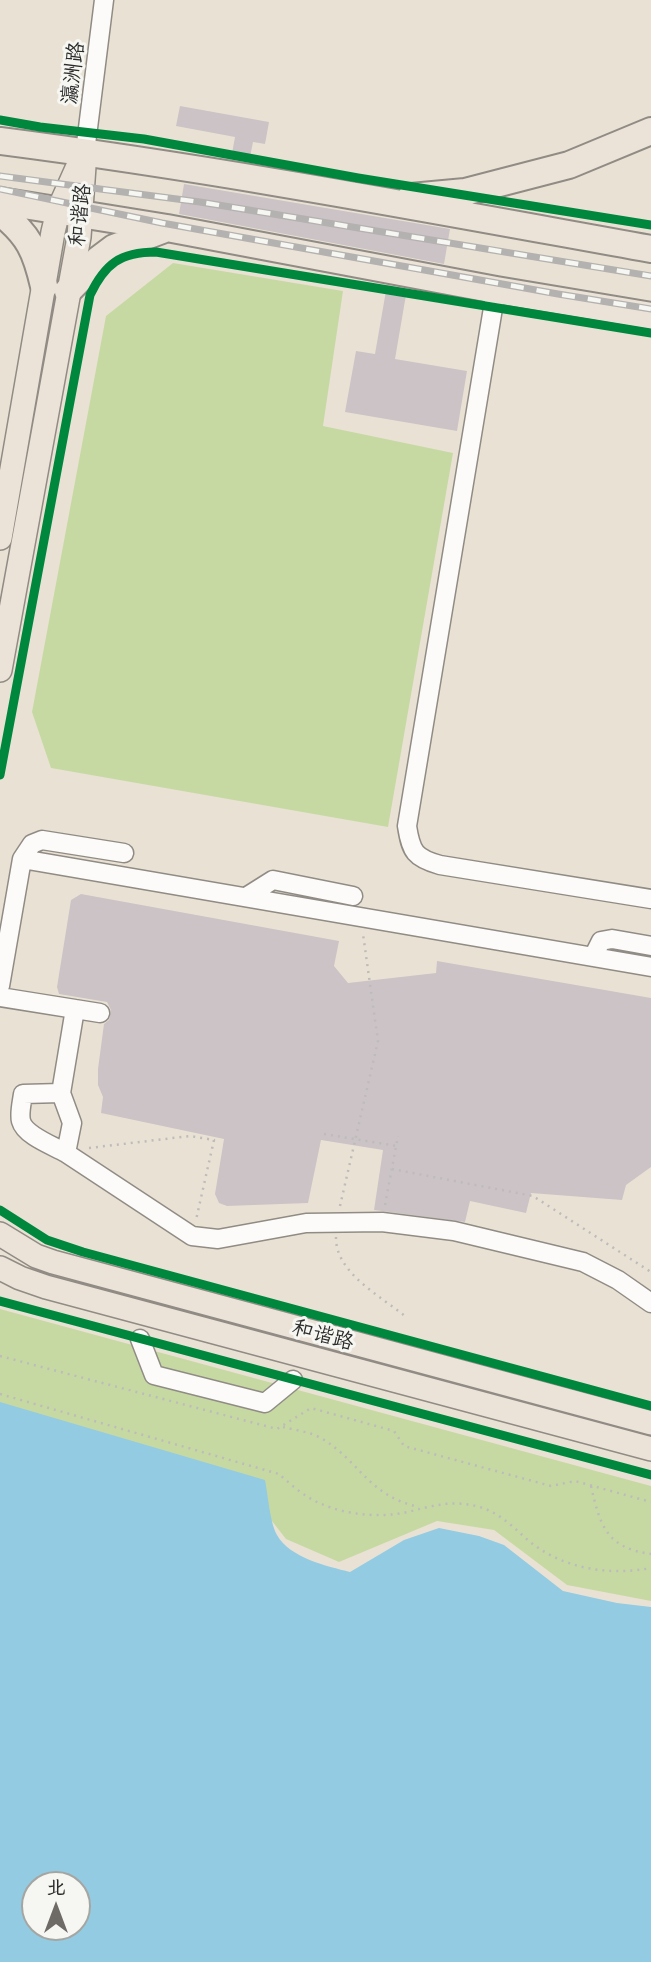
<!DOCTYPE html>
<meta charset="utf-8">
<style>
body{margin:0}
#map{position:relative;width:651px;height:1962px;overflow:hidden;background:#e9e2d4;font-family:Mali,"LXGW WenKai TC",sans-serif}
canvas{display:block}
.north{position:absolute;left:21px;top:1871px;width:70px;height:70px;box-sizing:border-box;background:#f6f6f2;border:2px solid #a5a5a2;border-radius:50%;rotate:0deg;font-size:19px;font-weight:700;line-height:28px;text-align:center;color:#2b2b2b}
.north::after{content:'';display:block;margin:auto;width:24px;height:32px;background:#6e6b66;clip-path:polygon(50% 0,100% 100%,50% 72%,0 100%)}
</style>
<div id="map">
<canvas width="651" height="1962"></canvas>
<div class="north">北</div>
</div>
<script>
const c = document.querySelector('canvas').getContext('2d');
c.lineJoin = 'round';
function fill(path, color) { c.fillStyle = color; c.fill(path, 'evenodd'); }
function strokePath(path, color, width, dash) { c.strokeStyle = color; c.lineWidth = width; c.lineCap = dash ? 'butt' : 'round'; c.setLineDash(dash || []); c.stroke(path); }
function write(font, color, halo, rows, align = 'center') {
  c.font = font + ' Mali,"LXGW WenKai TC",sans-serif'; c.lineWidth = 6; c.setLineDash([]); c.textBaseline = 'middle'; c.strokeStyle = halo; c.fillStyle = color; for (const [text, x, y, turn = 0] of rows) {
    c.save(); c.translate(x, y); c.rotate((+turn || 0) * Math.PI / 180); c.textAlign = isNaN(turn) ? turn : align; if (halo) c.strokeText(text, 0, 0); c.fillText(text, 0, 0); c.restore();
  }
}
fill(new Path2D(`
 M173 263 343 291 323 426 453 453 388 827 51 768 32 712 106 316Z
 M0 1309 651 1486V1601L567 1585 494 1530 437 1521 339 1562 286 1539 243 1484 0 1411Z`), '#c7d9a3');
fill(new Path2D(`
 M0 1402 265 1480C268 1495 270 1523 277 1535 290 1558 327 1566 350 1572L404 1540 439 1528 479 1536 504 1545 563 1591 617 1603 651 1607V1962H0ZM35 1885H77V1927H35Z`), '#93cbe3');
fill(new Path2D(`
 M180 106 269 122 265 144 253 142 249 162 231 159 235 137 176 126Z
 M184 184 450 229 444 264 179 214Z
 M387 285 407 289 395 359 467 371 457 431 345 412 356 351 375 354Z
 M81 894 339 941 334 966 348 983 436 973 437 961 651 998V1167L626 1185 622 1200 531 1193 526 1213 470 1201 465 1222 374 1210 383 1150 321 1140 308 1203 227 1206 219 1203 215 1194 224 1139 101 1113 103 1097 98 1085V1069L104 1024 109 1020 111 1010 107 1002 59 994 57 987 71 900Z`), '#ccc3c6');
const minor = new Path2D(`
 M85 152 104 0
 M496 290 407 826C411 852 415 858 440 865L651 899
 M22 859 32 844 42 840 124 853
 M246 897 273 880 353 896
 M593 957 601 941 612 939 651 946
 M0 986 22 859 651 967
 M0 997 100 1013
 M75 1009 61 1093 72 1123 66 1153 192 1236 218 1239 306 1223 382 1222 454 1231 583 1262 618 1280 651 1303
 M61 1093 23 1094C22 1102 19 1113 21 1121 25 1136 54 1146 66 1153
 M140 1339 154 1375 265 1403 293 1380`);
const major = new Path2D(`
 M0 538 53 232 58 211 79 164
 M0 670 79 237 85 152
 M0 1234 36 1256 53 1262 651 1423
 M0 1268 20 1278 46 1287 651 1449`);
const highway = new Path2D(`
 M0 141C218 169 434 210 651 249
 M411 197 465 192 569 165 651 131
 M0 201 167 228 496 290 651 316
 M0 212C29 235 36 251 44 286
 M68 291 98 260 114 248 162 230`);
strokePath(minor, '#908c85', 21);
strokePath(major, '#908c85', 26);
strokePath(highway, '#908c85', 30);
strokePath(new Path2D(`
 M89 1148 190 1136 214 1140 196 1220
 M392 1169 533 1196 651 1272
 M385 1205 398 1136
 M340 1206 378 1041 363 934
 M336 1237C335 1272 380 1296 405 1316
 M0 1356 277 1429 311 1408 394 1431 404 1446 551 1486 575 1481 651 1502
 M0 1394 279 1474C288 1482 298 1491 308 1497 335 1514 377 1519 408 1512 431 1506 452 1500 476 1506 498 1511 513 1527 529 1541 563 1569 610 1576 651 1568
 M283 1427C295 1430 310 1432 321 1438 360 1461 368 1496 419 1507
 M591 1486C600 1525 606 1548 651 1554`), '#bdbcba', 2.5, [2, 5]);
strokePath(minor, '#fcfbf9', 18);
strokePath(major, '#ece3d8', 23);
strokePath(highway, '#ece3d8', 26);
const rail = new Path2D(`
 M0 176 200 202 651 276
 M0 189 162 223 558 294 651 309`);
strokePath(rail, '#b3b2b0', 7);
strokePath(rail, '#f6f6f2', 4.5, [13]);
strokePath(new Path2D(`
 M324 1134 397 1146`), '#bdbcba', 2.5, [2, 5]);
strokePath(new Path2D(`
 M0 120 40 127 144 139 358 178 651 225
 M0 775 90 295C105 264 120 252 156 252L651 333
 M0 1210 47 1240 83 1252 651 1406
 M0 1301 651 1475`), '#00873e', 9);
write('21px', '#2b2b2b', '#f6f6f2', [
 ["瀛洲路",73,73,-83],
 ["和谐路",80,215,-84],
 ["和谐路",323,1335,15]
]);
</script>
